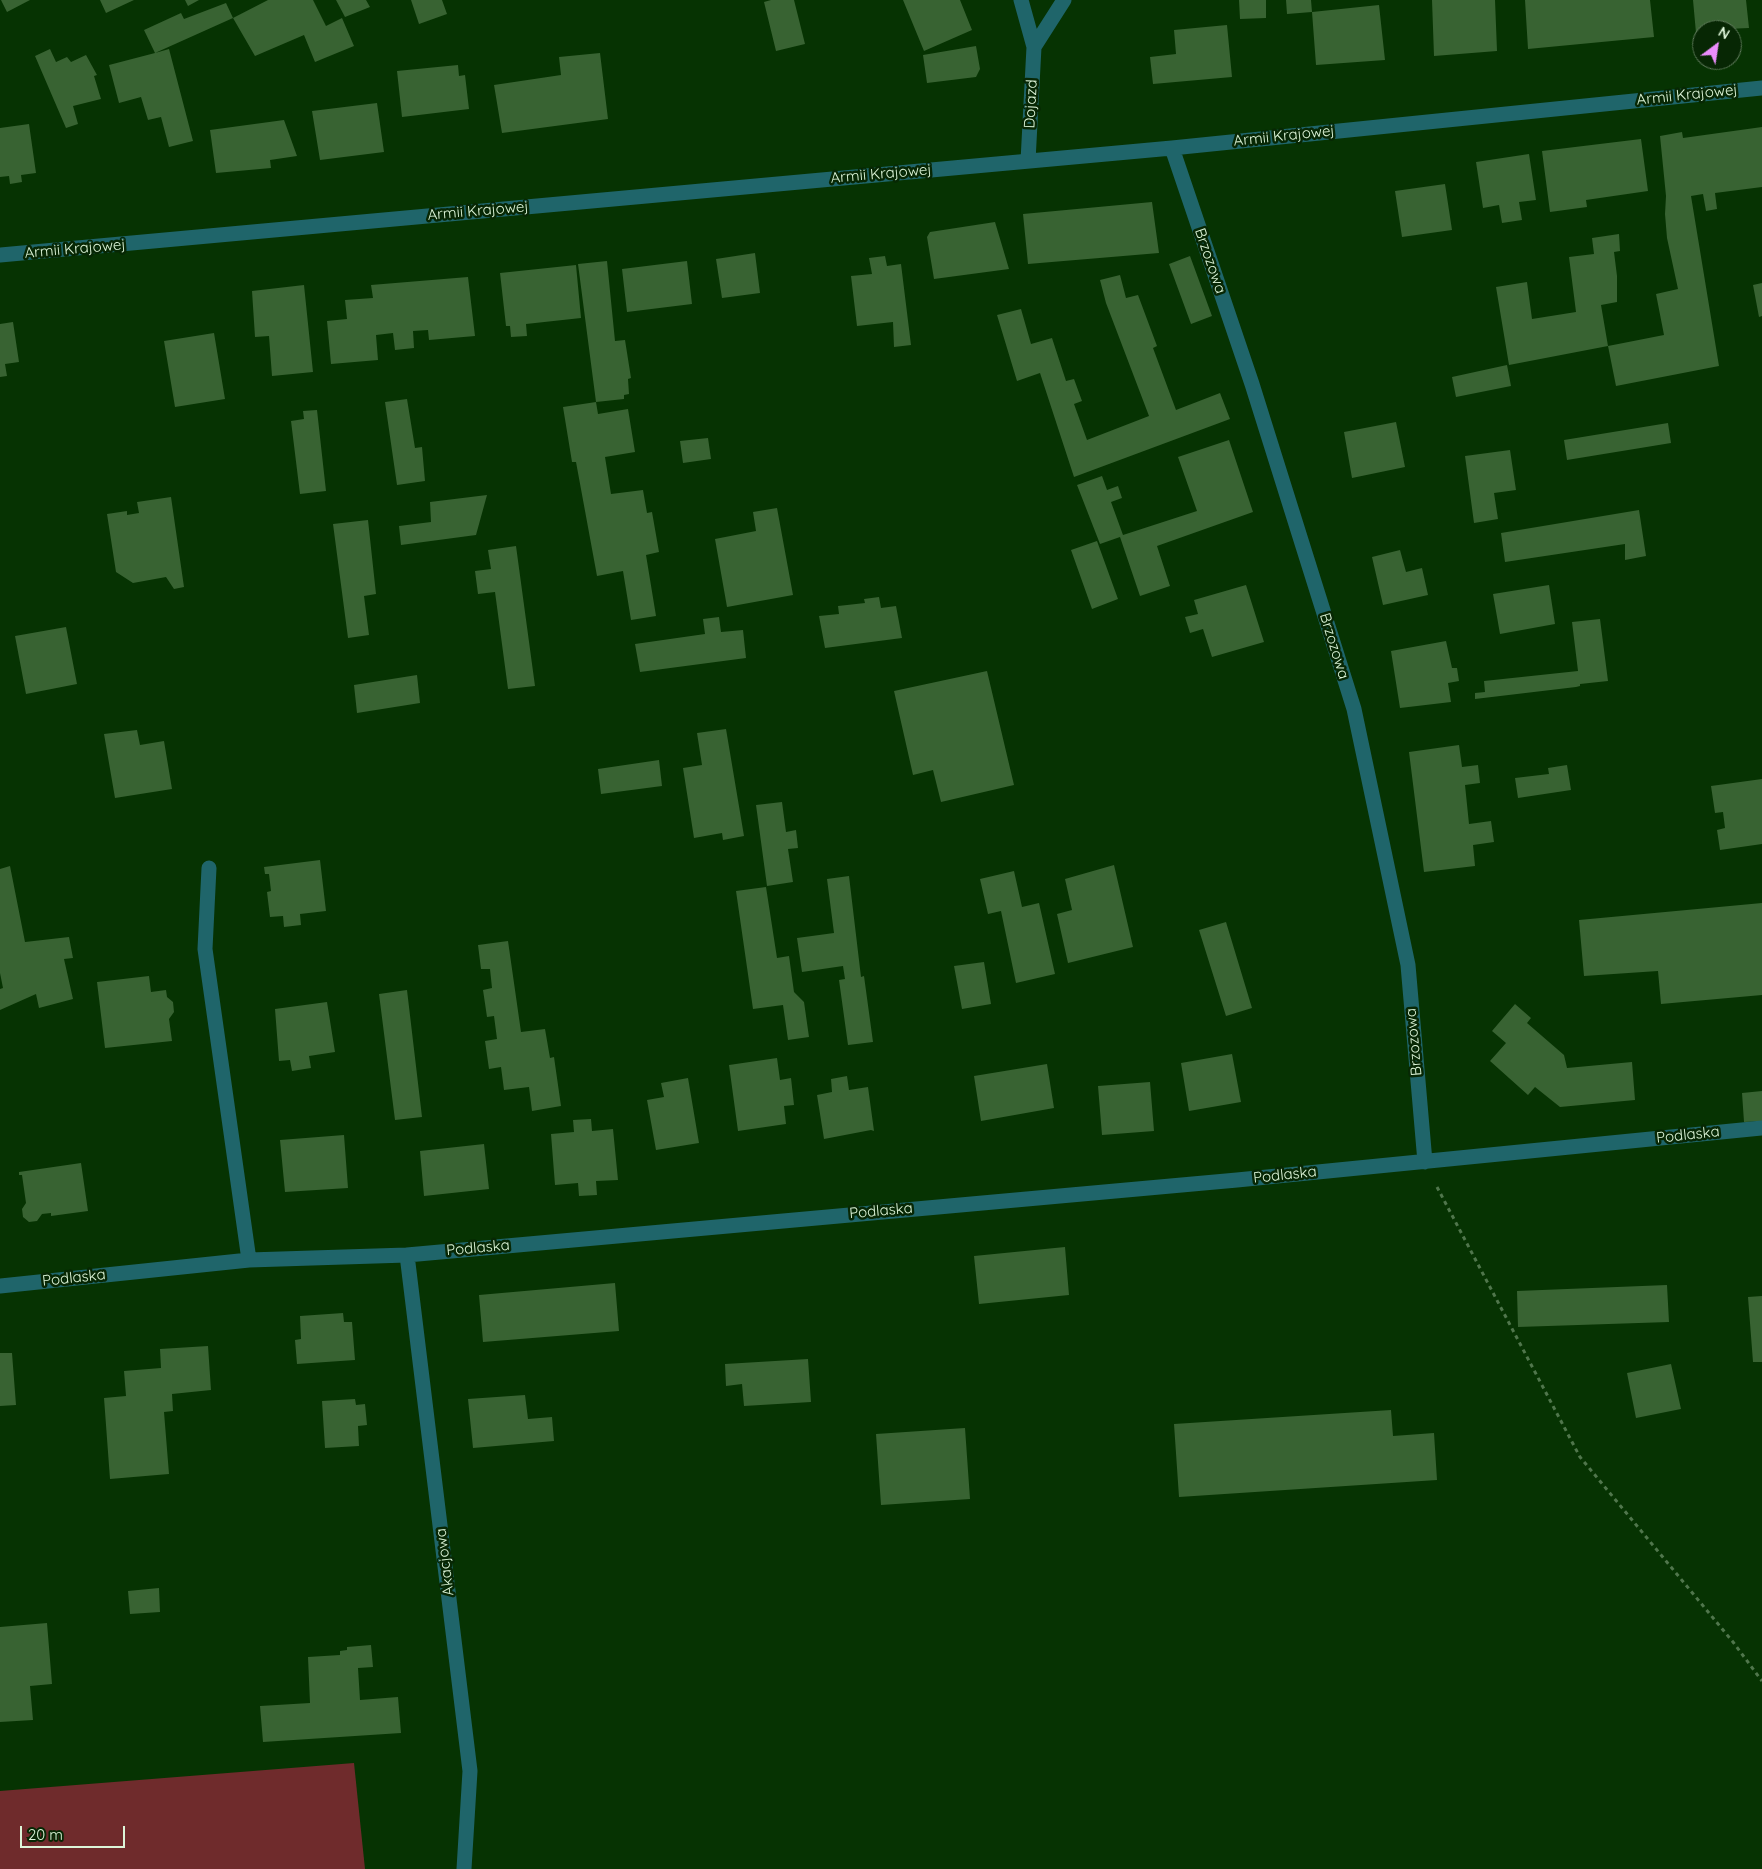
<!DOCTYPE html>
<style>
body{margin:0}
#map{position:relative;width:1762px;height:1869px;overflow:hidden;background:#063302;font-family:Quicksand,sans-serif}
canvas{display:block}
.north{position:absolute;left:1692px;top:20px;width:50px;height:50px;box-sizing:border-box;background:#072704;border:1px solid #5d7959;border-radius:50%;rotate:31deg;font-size:14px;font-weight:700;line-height:20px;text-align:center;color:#ddf5d9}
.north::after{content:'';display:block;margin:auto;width:18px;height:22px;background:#eb8dfc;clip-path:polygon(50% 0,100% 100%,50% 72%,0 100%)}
.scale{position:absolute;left:20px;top:1826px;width:105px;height:22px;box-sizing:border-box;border:2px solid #ddf5d9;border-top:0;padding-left:6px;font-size:15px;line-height:18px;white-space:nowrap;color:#ddf5d9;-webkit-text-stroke:4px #072704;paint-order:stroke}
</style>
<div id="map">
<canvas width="1762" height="1869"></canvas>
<div class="north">N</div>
<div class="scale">20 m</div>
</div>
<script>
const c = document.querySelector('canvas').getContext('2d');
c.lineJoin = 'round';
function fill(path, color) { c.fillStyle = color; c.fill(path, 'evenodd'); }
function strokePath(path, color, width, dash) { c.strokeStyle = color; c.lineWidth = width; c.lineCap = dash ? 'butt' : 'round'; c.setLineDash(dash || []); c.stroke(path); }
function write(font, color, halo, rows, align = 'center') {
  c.font = font + ' Quicksand,sans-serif'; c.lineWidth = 5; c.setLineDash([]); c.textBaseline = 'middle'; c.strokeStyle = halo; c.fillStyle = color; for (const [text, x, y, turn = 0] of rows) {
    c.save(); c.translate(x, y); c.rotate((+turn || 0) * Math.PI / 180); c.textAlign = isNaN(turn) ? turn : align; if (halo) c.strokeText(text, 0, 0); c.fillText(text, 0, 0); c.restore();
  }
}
fill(new Path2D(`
 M354 1763 365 1869H0V1791Z`), '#6f2b2c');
fill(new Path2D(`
 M1 0H30L7 12Z
 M100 0H134L106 13Z
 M185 0H199L188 6Z
 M268 0H313L326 26 342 18 354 46 315 62 304 35 255 56 233 18 155 53 169 49 193 141 169 147 161 117 148 120 141 97 119 103 109 65 155 53 144 30 181 13 184 19 226 3 233 18Z
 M336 0H366L370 7 345 17Z
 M411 0H442L447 14 419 24Z
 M771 0H794L805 44 776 51 764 2Z
 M903 0H960L972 30 924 51Z
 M1239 0H1266V18L1240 19Z
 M1286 0H1311L1312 12 1379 5 1385 60 1316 65 1312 12 1287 14Z
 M1432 0H1495L1497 51 1434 56Z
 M1525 0H1650L1654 37 1528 49Z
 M1693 0H1746L1749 28 1702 30V33H1696Z
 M1227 25 1232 77 1153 84 1150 57 1176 54 1174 30Z
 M976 46 980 69 976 77 927 83 923 55Z
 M50 49 56 62 67 57 71 62 86 55 97 75 94 76 101 99 73 106 78 124 66 128 35 56Z
 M600 53 608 119 502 133 494 85 561 75 559 57Z
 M458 65 459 76 465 75 469 109 402 117 397 71Z
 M377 103 384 152 320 160 312 111Z
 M284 120 297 156 270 160 271 168 216 173 210 130Z
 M29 124 36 173 21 175 22 182 10 184 9 176 0 177V128Z
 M1762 127V187L1715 193 1717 209 1706 211 1703 194 1691 196 1719 366 1616 386 1608 346 1664 335 1656 294 1678 289 1667 238 1665 214 1666 196 1660 136 1682 132 1683 138Z
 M1641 139 1648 191 1586 200 1587 207 1550 212 1542 151Z
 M1529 154 1536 200 1519 202 1522 220 1502 223 1499 205 1483 208 1476 162Z
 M1445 184 1452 230 1402 237 1395 191Z
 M1152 202 1159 253 1028 264 1023 214Z
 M995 222 1009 269 934 279 927 237 930 232Z
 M1619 234 1620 251 1614 252 1617 276V302L1601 305 1608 346 1509 365 1496 287 1527 282 1532 319 1576 312 1569 257 1594 254 1592 238Z
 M755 253 760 293 722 298 716 259Z
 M885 256 887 266 901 264 911 345 894 347 893 322 857 326 851 276 872 274 869 258Z
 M1190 256 1212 316 1191 324 1169 264Z
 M607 261 615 341 625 340 631 378 628 379 629 394 624 395V399L596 402 578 264Z
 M687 261 692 304 627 312 622 269Z
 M576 265 581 318 526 324 527 336 511 337 510 326H506L500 273Z
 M1120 275 1126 298 1138 295 1157 346 1153 348 1176 410 1220 393 1230 419 1074 477 1040 373 1017 381 997 315 1021 309 1031 344 1052 338 1066 381 1074 379 1082 401 1074 404 1087 440 1149 416 1106 303 1100 280Z
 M468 277 475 336 429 340 428 330 413 331 414 348 395 350 393 333 376 335 378 360 331 364 327 321 347 319 345 300 373 298 371 285Z
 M1762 283V316L1759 317 1753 285Z
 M304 285 313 372 272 376 269 336 255 337 252 291Z
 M13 322 19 362 5 364 7 376 0 377V324Z
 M214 333 225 399 175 407 164 341Z
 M1507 365 1511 386 1456 397 1452 377Z
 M407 399 415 448 422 447 425 481 397 485 385 402Z
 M596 402 598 414 628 409 635 452 605 457 611 494 643 490 647 513 652 512 659 552 646 555 656 616 631 620 623 571 597 576 576 462H572L563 407Z
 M317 410 326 491 300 494 291 421 304 419 303 411Z
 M1396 422 1405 467 1352 478 1344 432Z
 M1668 423 1671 443 1567 460 1564 440Z
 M708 438 711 459 683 463 680 441Z
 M1229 440 1253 512 1157 546 1170 586 1140 596 1120 537 1100 544 1077 485 1102 476 1107 490 1118 486 1122 498 1111 502 1123 535 1197 511 1178 457Z
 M1510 450 1516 490 1494 493 1498 519 1474 523 1465 456Z
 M487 495 476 535 401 545 399 526 431 522 430 502Z
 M171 497 184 587 174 589 166 577 133 583 116 572 107 514 127 511V515L139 513 137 502Z
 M777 508 793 595 727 607 715 539 756 531 753 512Z
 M1639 510 1646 556 1625 560V544L1505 562 1501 533Z
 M368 520 376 594 364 596 369 635 348 638 333 524Z
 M1097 541 1118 599 1092 609 1071 550Z
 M516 546 535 686 508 689 495 592 478 594 475 571 491 569 488 550Z
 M1400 550 1406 572 1422 568 1428 595 1383 605 1372 557Z
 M1246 585 1264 642 1212 657 1203 629 1190 633 1185 617 1198 614 1194 600Z
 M1549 585 1555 624 1500 634 1493 594Z
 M879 597 881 608 896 606 902 638 825 648 819 616 839 614 838 606 865 603 864 599Z
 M719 617 721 632 743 630 746 658 640 672 635 644 705 634 703 619Z
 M1600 619 1608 681 1580 684V686L1576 687 1475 699V693L1485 692 1484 681 1578 671 1572 622Z
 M66 627 77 684 26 694 15 636Z
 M1446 641 1452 668H1457L1459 681 1448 683 1451 702 1400 708 1391 651Z
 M987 671 1014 785 941 802 933 770 913 775 894 691Z
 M417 675 420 703 357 713 354 685Z
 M726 729 744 836 723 840 722 833 694 838 683 768 702 765 697 733Z
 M137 730 140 745 164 741 172 789 115 798 104 734Z
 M1459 745 1462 767 1478 765 1480 783 1465 785 1469 824 1491 821 1494 842 1473 845 1475 866 1424 872 1409 752Z
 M659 760 662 786 601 794 598 769Z
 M1567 765 1571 790 1518 798 1515 778 1549 774 1548 768Z
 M1762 779V844L1720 850 1717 830 1725 828 1723 812 1715 813 1711 786Z
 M782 802 786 832 796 830 798 848 788 849 793 882 767 886 756 805Z
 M320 860 326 911 300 914 301 925 284 927 283 916 270 917 267 892 271 891 269 874H265L264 867Z
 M1114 865 1133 947 1068 963 1057 914 1072 910 1065 879Z
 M10 866 25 942 69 937 73 958 64 959 73 999 39 1008 36 994 0 1010V989L3 988 0 973V869Z
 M1014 871 1022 907 1039 903 1055 974 1016 983 1001 911 988 914 980 879Z
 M849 876 861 977 864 976 873 1042 848 1045 839 980 845 979 843 966 802 972 797 938 834 933 827 879Z
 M766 887 777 958 789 956 794 992 804 1002 809 1037 788 1040 783 1005 753 1009 736 891Z
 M1762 903V995L1661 1004 1658 971 1584 976 1579 920Z
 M1226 922 1252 1008 1226 1016 1199 930Z
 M508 941 521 1032 545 1029 550 1058 554 1057 561 1106 532 1111 529 1087 504 1090 501 1067 489 1069 485 1041 497 1039 494 1016 487 1017 483 990 492 988 490 969H481L478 945Z
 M984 962 991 1004 962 1009 954 966Z
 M149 976 151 992 166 990 167 997 173 1002 174 1012 169 1019 172 1041 105 1048 97 982Z
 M407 990 422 1117 395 1120 379 994Z
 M327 1002 335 1052 309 1056 311 1068 292 1071 290 1060 279 1061 275 1009Z
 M1515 1004 1531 1018 1527 1023 1564 1055 1567 1068 1632 1062 1635 1100 1560 1107 1535 1087 1528 1095 1490 1061 1506 1043 1492 1031Z
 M1232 1054 1241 1102 1189 1111 1181 1063Z
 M777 1058 780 1080 791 1078 794 1105 784 1106 786 1124 738 1131 729 1065Z
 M1047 1064 1054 1108 981 1121 974 1076Z
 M847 1076 849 1090 868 1087 874 1131 871 1130 824 1139 817 1095 832 1092 831 1079Z
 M688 1078 699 1143 656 1150 647 1100 664 1097 661 1083Z
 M1150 1082 1154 1131 1102 1135 1098 1086Z
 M1762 1091V1121L1744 1122 1742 1093Z
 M591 1119 592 1131 613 1129 618 1180 596 1181 597 1195 579 1196 578 1183 555 1185 551 1134 574 1132 573 1120Z
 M344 1135 348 1188 285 1192 280 1140Z
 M484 1144 489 1189 424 1196 420 1151Z
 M81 1163 88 1211 51 1216V1213L42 1214 37 1221 29 1222 23 1217 22 1209 26 1203 22 1175H19V1172Z
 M1065 1247 1069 1295 979 1304 974 1256Z
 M615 1283 619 1331 483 1342 479 1295Z
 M1667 1285 1669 1322 1518 1327 1517 1291Z
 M1762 1296V1362H1753L1748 1297Z
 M343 1313 344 1322H352L355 1360 297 1364 295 1340 301 1339 300 1316Z
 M208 1346 211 1390 172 1394 173 1411 164 1412 169 1474 110 1479 104 1398 126 1396 124 1371 161 1368 160 1349Z
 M0 1353H12L16 1405 0 1406Z
 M808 1359 811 1402 744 1406 742 1384 726 1386 725 1364Z
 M1671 1364 1681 1409 1636 1418 1627 1373Z
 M525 1395 528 1419 552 1417 554 1441 473 1448 468 1399Z
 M355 1399 356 1405 365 1404 367 1425 358 1426 359 1446 325 1448 322 1401Z
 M1391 1410 1393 1436 1434 1433 1437 1480 1179 1497 1174 1424Z
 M965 1428 970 1499 881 1505 876 1434Z
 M159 1588 160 1612 130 1614 128 1591Z
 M47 1623 52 1684 30 1686 33 1720 0 1722V1627Z
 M371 1645 373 1667 358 1668 360 1700 398 1697 401 1733 263 1742 260 1706 310 1703 308 1657 340 1655V1651L347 1650V1647Z`), '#386332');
strokePath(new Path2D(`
 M1437 1187 1580 1457 1733 1642 1762 1681`), '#50764c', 3, [4, 4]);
strokePath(new Path2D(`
 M1021 0 1034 47 1028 161
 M1034 47 1064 0
 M1172 148 1252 384 1354 709 1408 965 1425 1162
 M0 255 1172 148 1762 88
 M209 868 205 949 249 1260
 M407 1255 470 1771 464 1869
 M0 1286 249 1260 407 1255 1237 1180 1762 1128`), '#1f656a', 15);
write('15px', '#ddf5d9', '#072704', [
 ["Armii Krajowej",1687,95,-6],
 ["Dojazd",1031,104,-87],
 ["Armii Krajowej",1284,136,-6],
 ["Armii Krajowej",881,174,-5],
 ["Armii Krajowej",478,211,-5],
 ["Armii Krajowej",75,249,-5],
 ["Brzozowa",1210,261,71],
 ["Brzozowa",1334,646,73],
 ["Brzozowa",1414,1042,-95],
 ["Podlaska",1688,1135,-6],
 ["Podlaska",1285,1175,-6],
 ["Podlaska",881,1211,-5],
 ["Podlaska",478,1248,-5],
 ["Podlaska",74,1278,-6],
 ["Akacjowa",445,1562,-97]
]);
</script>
